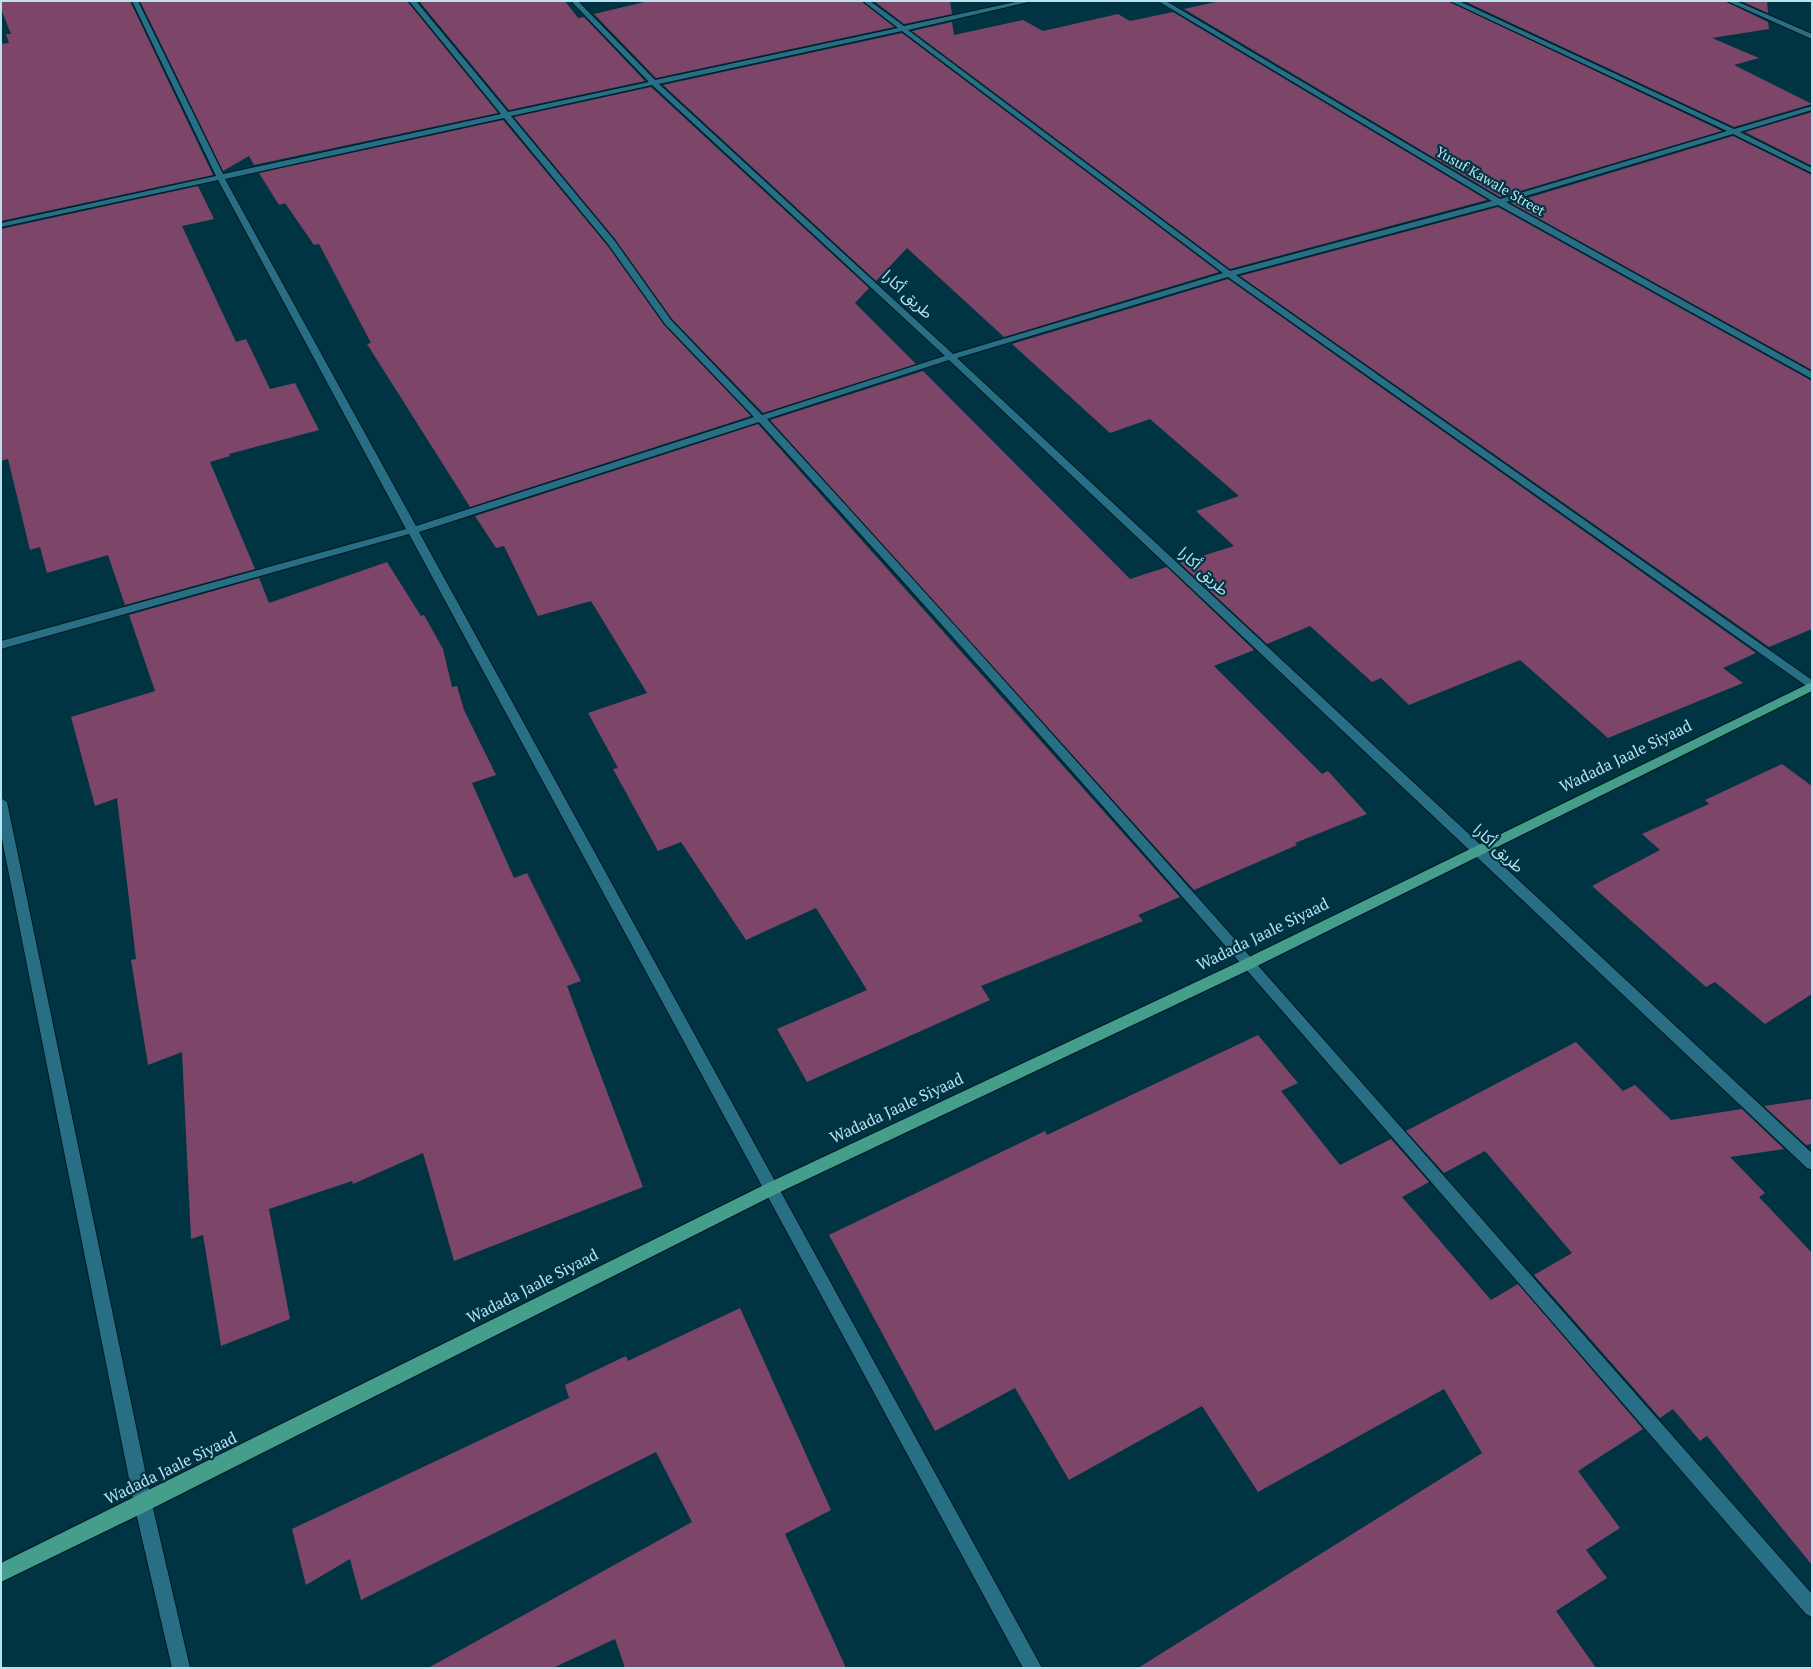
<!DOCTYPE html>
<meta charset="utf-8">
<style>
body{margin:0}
#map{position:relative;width:1813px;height:1669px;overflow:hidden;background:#003442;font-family:"PT Serif",serif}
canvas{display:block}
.frame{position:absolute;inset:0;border:2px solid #b9e2f1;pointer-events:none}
</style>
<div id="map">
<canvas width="1813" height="1669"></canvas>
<div class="frame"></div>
</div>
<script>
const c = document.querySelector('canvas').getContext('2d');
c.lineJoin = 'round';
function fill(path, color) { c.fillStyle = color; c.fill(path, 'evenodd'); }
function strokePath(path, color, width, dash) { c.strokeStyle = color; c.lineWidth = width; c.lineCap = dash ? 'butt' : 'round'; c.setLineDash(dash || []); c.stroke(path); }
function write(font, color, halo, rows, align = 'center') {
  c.font = font + ' "PT Serif","Noto Sans Arabic",serif'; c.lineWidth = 4.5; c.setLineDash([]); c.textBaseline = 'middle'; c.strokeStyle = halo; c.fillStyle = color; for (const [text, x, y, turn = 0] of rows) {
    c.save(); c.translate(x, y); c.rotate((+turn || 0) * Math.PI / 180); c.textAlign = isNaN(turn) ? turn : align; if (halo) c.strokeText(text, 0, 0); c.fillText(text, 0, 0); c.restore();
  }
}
fill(new Path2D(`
 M1 1H130L213 175 1 221V44L9 43 6 34H11L1 9Z
 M140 1H407L498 113 254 165 249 156 223 171Z
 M419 1H565L578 18 584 17 645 81 509 110Z
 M649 1H861L894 27 656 78 594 14Z
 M874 1H950L952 14 904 24Z
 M1220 1H1448L1722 131 1500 197 1184 9Z
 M1464 1H1725L1768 22 1769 29 1712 38 1759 58 1734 65 1812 104 1734 127Z
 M1741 1H1767L1768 13Z
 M1173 12 1487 200 1230 269 912 31 952 22 954 35 1023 20 1043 31 1118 14 1130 21Z
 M902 33 1219 272 1004 337 907 248 876 281 663 85Z
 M651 87 869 288 855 303 916 364 763 413 672 319 615 239 514 117Z
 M1812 112V166L1745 132Z
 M503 120 607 245 664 325 751 416 470 507 367 344 371 343 319 244 314 245 285 203 279 205 259 173Z
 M1733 136 1812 175V370L1511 203Z
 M198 186 214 219 182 226 236 342 246 339 270 389 295 383 319 430 229 454 230 456 210 462 255 569 125 605 108 555 47 573 40 547 30 550 8 459 1 461V229Z
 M1498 207 1812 381V629L1769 647 1240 276Z
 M1228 279 1756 653 1723 668 1743 683 1608 738 1520 660 1409 705 1381 678 1372 682 1310 626 1267 644 1180 563 1234 546 1196 511 1239 496 1150 419 1110 433 1012 344Z
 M923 371 1130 579 1167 567 1254 650 1214 666 1322 774 1328 771 1367 814 1295 843 1297 845 1194 890 770 420Z
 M758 424 1180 897 1138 915 1143 921 981 986 990 1000 807 1082 777 1029 867 990 816 908 746 940 681 842 658 851 613 769 618 768 588 713 647 693 591 601 538 616 504 546 496 548 475 516Z
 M387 562 421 616 424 615 443 649 452 687 457 686 464 710 496 775 472 783 514 878 527 873 581 981 567 986 643 1187 454 1261 423 1153 353 1184 352 1181 269 1209 290 1319 221 1346 203 1235 191 1239 182 1052 148 1065 131 960 136 959 117 798 95 806 71 717 155 691 129 615 259 578 269 603Z
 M1782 764 1812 786V994L1765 1024 1715 982 1706 987 1592 886 1660 850 1642 834 1709 804 1705 800Z
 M1258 1035 1298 1083 1281 1091 1340 1165 1391 1139 1429 1182 1402 1197 1491 1300 1518 1284 1643 1429 1578 1471 1620 1528 1586 1550 1607 1578 1556 1611 1596 1668H1138L1482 1453 1444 1389 1258 1492 1202 1406 1069 1480 1015 1388 935 1431 829 1235 1045 1131 1047 1135Z
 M1576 1042 1623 1091 1635 1085 1671 1120 1742 1109 1784 1149 1730 1157 1765 1193 1759 1197 1812 1253V1565L1707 1436 1700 1441 1673 1409 1660 1418 1534 1275 1572 1253 1485 1151 1444 1173 1406 1131Z
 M1812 1099V1144L1806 1145 1764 1106Z
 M740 1308 831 1510 785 1534 846 1668H625L615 1639 553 1668H428L692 1522 656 1452 361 1600 350 1559 306 1585 292 1529 569 1398 565 1385 626 1356 628 1361Z`), '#7d4669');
const minor = new Path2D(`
 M132 1H138L223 174 501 114 409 1H416L508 112 649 82 571 1H578L655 80 898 28 863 1H870L904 26 1020 1H1033L908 30 1230 271 1492 201 1158 1H1166L1500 199 1727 131 1450 1H1459L1734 129 1812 106V110L1740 132 1812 168V173L1733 134 1506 202 1812 372V379L1498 205 1236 275 1812 680V690L1228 277 957 358 1812 1153V1170L1807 1168 949 360 767 419C1121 805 1465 1201 1812 1594V1617L1806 1614C1459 1215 1115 813 759 422L419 532 1042 1668H1023L409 534 1 649V641L406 529 218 180 1 227V223L216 176ZM902 31 1223 273 953 354 659 84ZM652 85 945 356 762 415 671 320 614 240 511 116ZM504 118 608 244 665 324 754 417 416 526 225 179Z
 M1727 1H1736L1812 34V39Z
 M1 798 7 802 152 1504 190 1668H172L134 1504 1 834Z`);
const major = new Path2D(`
 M1812 682V691L1253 968 778 1193 149 1510 1 1582V1563L768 1183 1243 960Z`);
strokePath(minor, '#001a22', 2);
strokePath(major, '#001a22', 2);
fill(minor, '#286e84');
fill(major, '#459e8c');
write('14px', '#b9e2f1', '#003442', [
 ["Yusuf Kawale Street",1490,182,30]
]);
write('16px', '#b9e2f1', '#003442', [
 ["طريق أكارا",907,295,43],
 ["طريق أكارا",1203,572,43],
 ["Wadada Jaale Siyaad",1626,757,-26],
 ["طريق أكارا",1498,849,43],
 ["Wadada Jaale Siyaad",1263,935,-26],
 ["Wadada Jaale Siyaad",897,1109,-25],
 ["Wadada Jaale Siyaad",533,1287,-27],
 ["Wadada Jaale Siyaad",171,1469,-26]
]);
</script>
